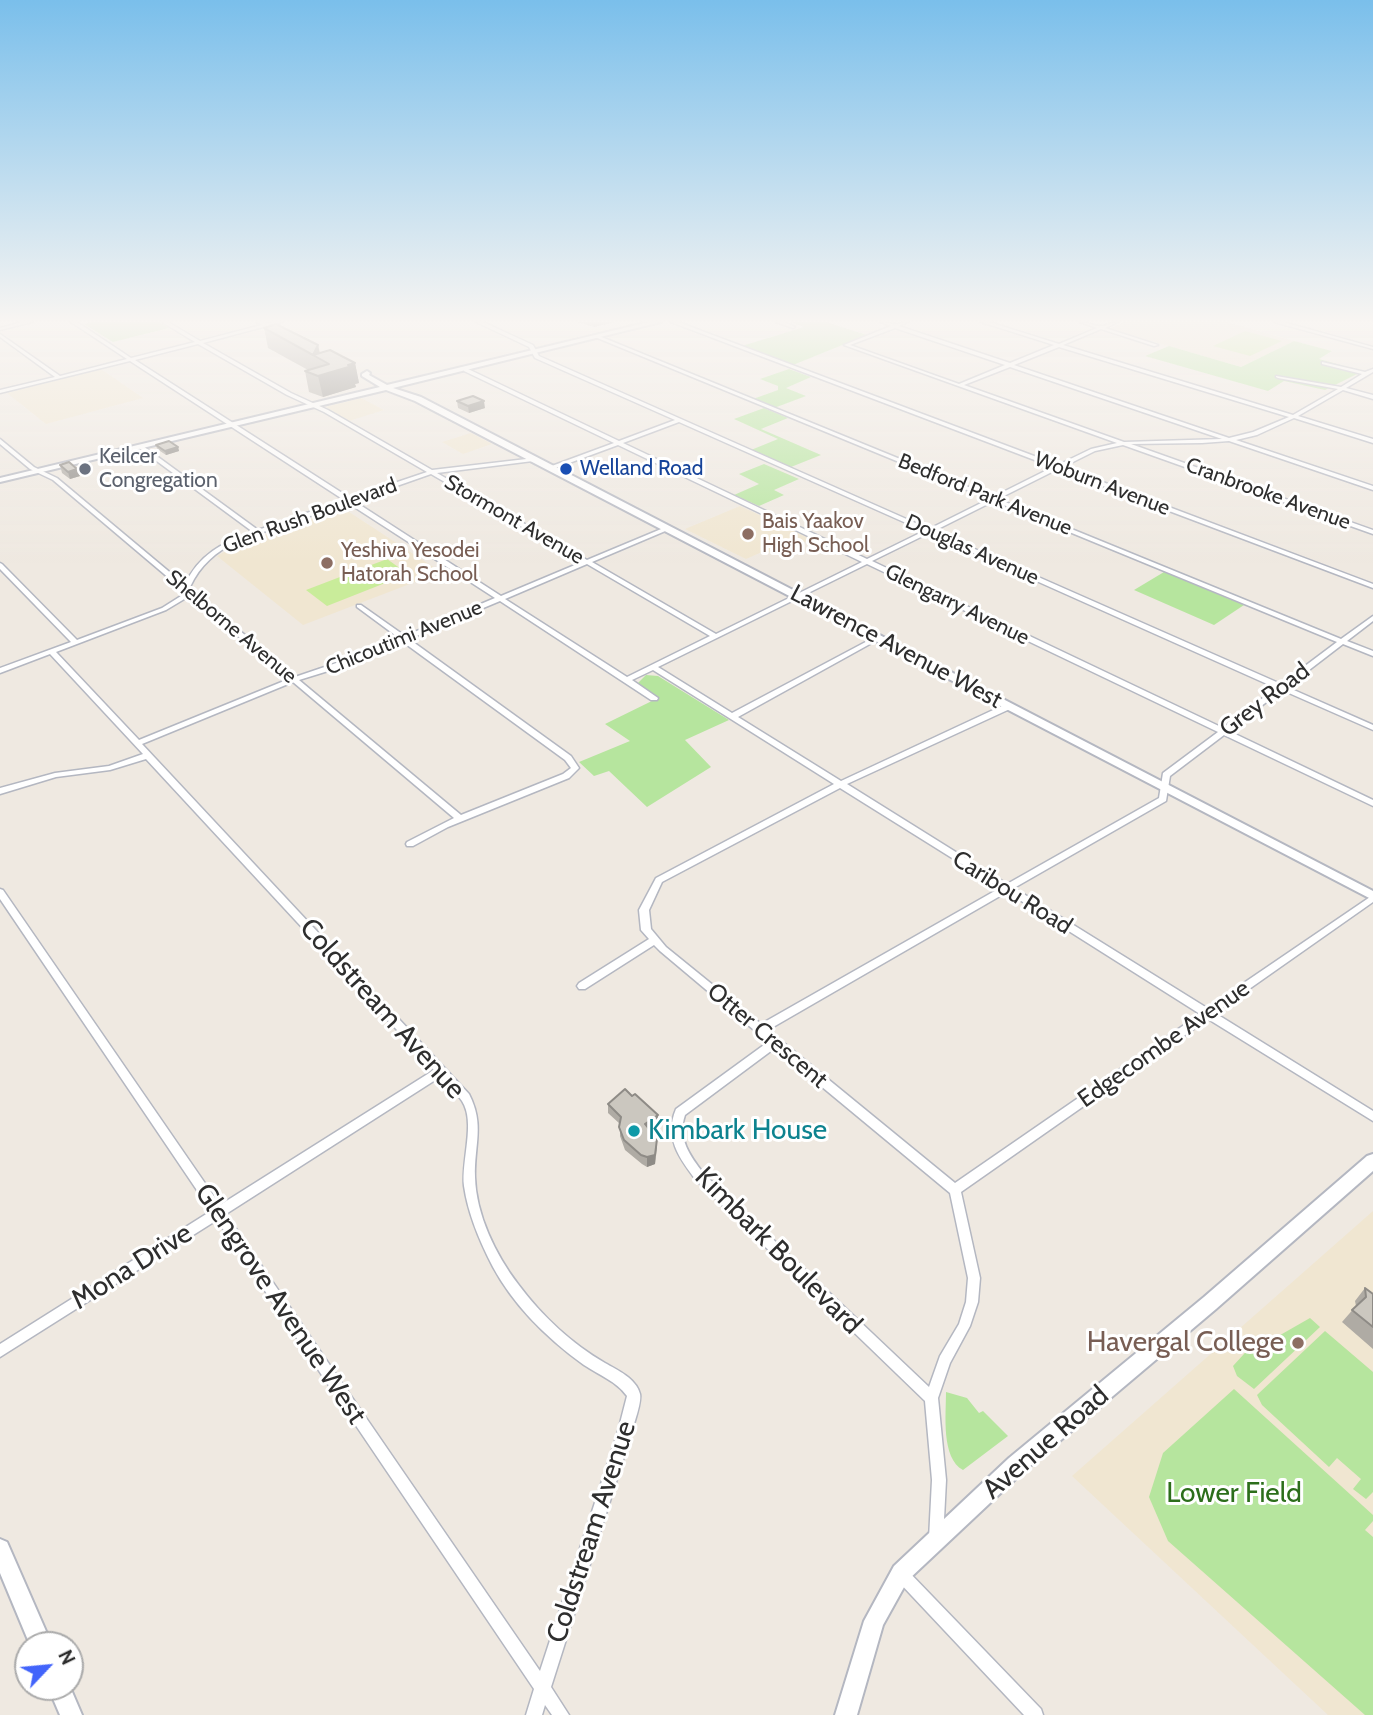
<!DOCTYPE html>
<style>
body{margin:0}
#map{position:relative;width:1373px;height:1715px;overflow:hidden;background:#efe9e1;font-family:Cabin,sans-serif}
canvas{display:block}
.north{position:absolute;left:14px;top:1631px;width:70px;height:70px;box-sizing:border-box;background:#fff;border:2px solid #ababab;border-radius:50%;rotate:64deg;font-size:19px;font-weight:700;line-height:28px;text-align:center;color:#2e2e2e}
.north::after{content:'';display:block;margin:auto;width:24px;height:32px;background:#4264fb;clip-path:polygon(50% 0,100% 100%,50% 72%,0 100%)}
</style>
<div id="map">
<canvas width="1373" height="1715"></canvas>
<div class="north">N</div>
</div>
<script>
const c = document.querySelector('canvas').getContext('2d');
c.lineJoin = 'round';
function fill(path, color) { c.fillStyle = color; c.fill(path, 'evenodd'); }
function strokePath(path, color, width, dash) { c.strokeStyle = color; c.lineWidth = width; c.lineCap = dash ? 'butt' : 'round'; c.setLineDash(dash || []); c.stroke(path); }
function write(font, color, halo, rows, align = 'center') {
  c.font = font + ' Cabin,sans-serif'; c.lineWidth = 6; c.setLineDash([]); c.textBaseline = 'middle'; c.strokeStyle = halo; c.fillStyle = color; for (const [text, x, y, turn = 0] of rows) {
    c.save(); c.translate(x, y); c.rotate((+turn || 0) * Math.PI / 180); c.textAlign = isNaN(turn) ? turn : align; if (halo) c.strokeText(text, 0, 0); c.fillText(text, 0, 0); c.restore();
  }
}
fill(new Path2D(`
 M1125 322H1227L1294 341 1241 367 1109 329Z
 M101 369 143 398 46 424 7 393Z
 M361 398 384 410 349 421 326 407Z
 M471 433 492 444 463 454 442 442Z
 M740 506 811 539 782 552H762L746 559 685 529Z
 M343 508 441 572 303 625 217 556 237 545Z
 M1373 1211V1715H1328L1072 1476Z`), '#f0e6d1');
fill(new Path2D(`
 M92 322H159L169 328 113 342 84 324Z
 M791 322H826L867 335 793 365 742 346 804 327Z
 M1294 341 1332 351 1319 359 1363 371 1325 390 1284 381 1268 391 1145 356 1169 346 1241 367Z
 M789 369 811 377 786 388 806 396 774 408 753 399 778 390V386L760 379Z
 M764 408 788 418 761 429 821 455 791 467 751 450 778 439 734 419Z
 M764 464 799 479 774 490 784 495 759 506 734 495 759 484 739 474Z
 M1164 572 1244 605 1214 625 1134 590Z
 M646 675 658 676 729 720 685 740 711 767 647 807 609 771 594 776 579 762 630 741 605 724 658 698 638 683Z
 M1310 1318 1320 1327 1254 1389 1237 1376 1233 1366 1254 1343 1282 1334Z
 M1325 1331 1373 1372V1492L1366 1499 1353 1489 1361 1479 1337 1458 1329 1467 1262 1405 1257 1395Z
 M1234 1389 1373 1515V1521L1365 1530 1373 1537V1715H1365L1168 1541 1149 1497 1163 1453Z
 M946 1392 967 1398 979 1413 983 1411 1008 1436 963 1470C941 1458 946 1415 946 1392Z`), '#b6e59e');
fill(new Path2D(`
 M1245 331 1282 341 1250 356 1213 346Z
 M387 559 408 574 327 606 306 590Z`), '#c9ec9a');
const street = new Path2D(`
 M22 322H32L0 330V328Z
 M71 322H77L131 358 195 342 162 322H168L200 341 273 322H282L203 343 291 393 328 410 432 470 535 458V460L533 461 437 473 587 560 666 527H670V529L592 562 716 634 862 562 618 445 553 469H549V467L614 443 464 371V369H468L619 441 675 420 535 358 529 347 476 322H483L533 345 539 356 929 529 989 499 595 337 599 336 993 497 1053 467 671 322H678L1058 465 1091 449 1117 443 844 345 891 326 881 322C886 322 892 325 896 324 901 324 904 322 908 322L899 326 1010 363 1054 345 981 322H989L1059 344 1097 328 1080 322C1087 322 1096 327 1102 326 1108 326 1112 322 1118 322L1105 328 1158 345 1154 346 1101 329 1063 345 1293 415 1338 389 1278 378 1276 377V376L1341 387 1362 374 1322 364V362L1365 372 1373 369V372L1346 388 1373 395V399L1343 390 1298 416 1373 439V443L1294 418 1257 435 1236 440 1373 486V490L1229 441 1202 443 1131 444 1373 530V534L1123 445 1095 451 1063 467 1373 584V588L1058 469 998 499 1341 639 1373 616V621L1347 641 1373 651V656L1343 644 1287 687 1373 725V730L1282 690 1229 731 1373 800V806L1224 735 1170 776 1166 801 1014 888 1207 1008 1373 895V902L1215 1013 1373 1111V1121L1208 1019 961 1192 980 1278 978 1302 970 1326 950 1363 938 1398 946 1480 943 1539 941 1544 936 1546 931 1544 929 1539 932 1480 925 1401 696 1180C679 1158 664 1137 676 1109L768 1042 755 1033 754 1030 660 951 654 945 585 989H579L577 986 579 983 649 939 641 930 639 910 656 878 834 784 653 670 632 680 658 698 657 700H651L500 601 409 639 571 756 579 768 569 778 448 827 413 846H407L406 844 407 842 454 818 293 682 142 744 469 1094C485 1125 474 1145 475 1177 476 1215 496 1255 518 1284 541 1315 572 1344 605 1363 617 1370 636 1378 640 1394 642 1403 633 1425 631 1435L551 1687 569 1715H552L545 1705 542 1715H526L534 1689 217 1220 0 1357V1344L211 1211 0 899V889L3 890 220 1205 434 1070 146 759 110 770 56 777 0 794V788L55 773 109 766 143 754 50 654 0 673V668L71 642 0 569V563L2 564 77 640 162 608 181 596 183 590 53 480 30 469 0 444V439L34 467 57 478 185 585C198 555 223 542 253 532L139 448V446H143L258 530 344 500 130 361 0 393V390L55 377 0 337V334L60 376 127 359ZM895 328 1005 365 959 384 850 345ZM198 344 287 395 324 412 427 472 350 498 135 360ZM1059 347 1289 417 1253 432 1229 438 1014 365ZM1010 367 1222 439 1124 442 964 385ZM679 422 924 531 867 559 623 443ZM431 474 582 562 501 596 354 501ZM994 501 1337 642 1281 684 934 531ZM348 503 495 598 405 636 361 605H357V607L399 638 348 659 295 677 190 589V587C200 565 216 552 237 541ZM929 533 1276 688 1223 728 872 561ZM587 564 710 636 627 677 505 599ZM867 564 1218 732 1163 773 1159 798 1007 884 847 784 1012 708 1013 706 1012 704H1006L841 781 738 717 879 639V637H875L732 713 658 667ZM188 594 289 679 139 740 56 652 166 610 186 598ZM403 642 565 760 571 768 563 774 461 815 299 680 354 663ZM840 788 1000 888 761 1024 666 947 651 929 649 910 662 882ZM1007 892 1200 1014 955 1183 768 1030ZM775 1048 950 1193 968 1278 966 1302 959 1324 940 1356 929 1387 704 1174C690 1156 677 1138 685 1115ZM440 1077C447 1085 456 1092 462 1101 476 1122 461 1161 464 1186 468 1214 480 1242 493 1267 514 1306 548 1339 584 1365 599 1375 616 1381 627 1396L617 1435 540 1671 226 1214Z
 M776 322H784L795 327 793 328Z
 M1274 322H1283L1373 347V349Z
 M901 1567 906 1569 1041 1709 1043 1715H1024L896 1579 894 1574 896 1569Z`);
const secondary = new Path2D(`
 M257 322H266L284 333 279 334Z
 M649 322H661L393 388 421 397 1373 891V900L415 401 386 390 0 482V478L380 387 362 376V374L367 371 370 373 369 375 387 385Z
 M1373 1154V1171L1216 1309 1023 1472 908 1580 883 1625 857 1715H835L864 1621 894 1566 1009 1458 1204 1297 1367 1156Z
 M0 1539 7 1542 52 1645H30L0 1573Z
 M48 1687H70L82 1715H60Z`);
strokePath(street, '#b4b7c1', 3);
strokePath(secondary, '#b4b7c1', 4);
fill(street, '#fff');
fill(secondary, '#fff');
fill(new Path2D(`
 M578 322H614L594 327Z
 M264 328 318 345 320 353 355 363 359 383 355 384 356 387 323 397 309 392 305 371 308 370 268 348Z
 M457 401 485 408 469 413 458 408Z
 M156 445 178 447 179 451 166 455 157 449Z
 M60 465 80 476 70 479 62 473Z
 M632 1096 658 1115V1124L650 1130 657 1148 655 1164 647 1167 642 1164 625 1150 620 1136V1124L608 1113V1104Z
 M1365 1288 1373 1294V1349L1342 1322 1356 1306 1355 1301Z`), '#afaba4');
fill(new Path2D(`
 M594 322H614L594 327Z
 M318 345 321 360 313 355 317 375 313 355Z
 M355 363 359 383 355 384 356 387 323 397 318 376Z
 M484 401 485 408 469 413 468 406Z
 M178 447 179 451 166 455 165 451Z
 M77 469 80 476 70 479 68 472Z
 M658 1115V1124L646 1133 645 1124Z
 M657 1139 655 1164 647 1167V1157Z`), '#8e8b86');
const building = new Path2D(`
 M276 324 318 345 313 355 264 328Z
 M330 350 355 363 348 365 352 366 318 376 305 371 329 364 313 355Z
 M473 396 484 401 468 406 457 401Z
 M169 441 178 447 165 451 156 445Z
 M69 462 77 469 68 472 60 465Z
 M625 1089 632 1096 635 1094 658 1115 645 1124 657 1139 655 1155 647 1157 641 1155 624 1140 619 1127 621 1117 608 1104Z
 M1365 1288 1373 1294V1327L1352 1310 1366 1297Z`);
fill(building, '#cbc7bf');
strokePath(building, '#8e8b86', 2);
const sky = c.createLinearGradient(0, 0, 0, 563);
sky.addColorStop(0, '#7abfeb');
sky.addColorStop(0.57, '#f8f5f2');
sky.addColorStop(1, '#f8f5f200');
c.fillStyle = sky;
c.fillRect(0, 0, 1373, 563);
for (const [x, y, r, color] of [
 [85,469,7,"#6b7280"],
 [566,469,7,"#1a4fb4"],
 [748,534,7,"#8d6e63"],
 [327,563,7,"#8d6e63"],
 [634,1131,7,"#0f9aa8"],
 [1298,1343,7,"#8d6e63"]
]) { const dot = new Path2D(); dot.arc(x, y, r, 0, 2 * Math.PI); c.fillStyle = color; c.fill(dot); strokePath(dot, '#fff', 2.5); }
write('21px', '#5b616d', '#fff', [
 ["Keilcer",99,457],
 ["Congregation",99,481]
], 'left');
write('21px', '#164399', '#fff', [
 ["Welland Road",580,469]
], 'left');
write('21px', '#2e2e2e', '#fff', [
 ["Woburn Avenue",1102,484,21],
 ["Cranbrooke Avenue",1268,494,20],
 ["Bedford Park Avenue",985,495,22],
 ["Glen Rush Boulevard",310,516,-20],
 ["Stormont Avenue",514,520,30],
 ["Douglas Avenue",972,550,24],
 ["Glengarry Avenue",957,605,26],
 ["Shelborne Avenue",231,627,40],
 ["Chicoutimi Avenue",404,638,-22]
]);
write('21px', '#785e54', '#fff', [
 ["Bais Yaakov",762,522],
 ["High School",762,546],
 ["Yeshiva Yesodei",341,551],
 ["Hatorah School",341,575]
], 'left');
write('24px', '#2e2e2e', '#fff', [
 ["Lawrence Avenue West",896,647,28],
 ["Grey Road",1265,700,-37],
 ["Caribou Road",1012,893,32],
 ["Otter Crescent",767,1036,40],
 ["Edgecombe Avenue",1164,1044,-35]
]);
write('28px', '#2e2e2e', '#fff', [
 ["Coldstream Avenue",382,1009,48],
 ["Kimbark Boulevard",778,1251,45],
 ["Mona Drive",132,1267,-32],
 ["Glengrove Avenue West",280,1304,56],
 ["Avenue Road",1046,1443,-41],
 ["Coldstream Avenue",592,1532,-72]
]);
write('28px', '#0d838f', '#fff', [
 ["Kimbark House",648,1131]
], 'left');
write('28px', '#785e54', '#fff', [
 ["Havergal College",1284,1343]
], 'right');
write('28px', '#2c6e1b', '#fff', [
 ["Lower Field",1234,1494]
]);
</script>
